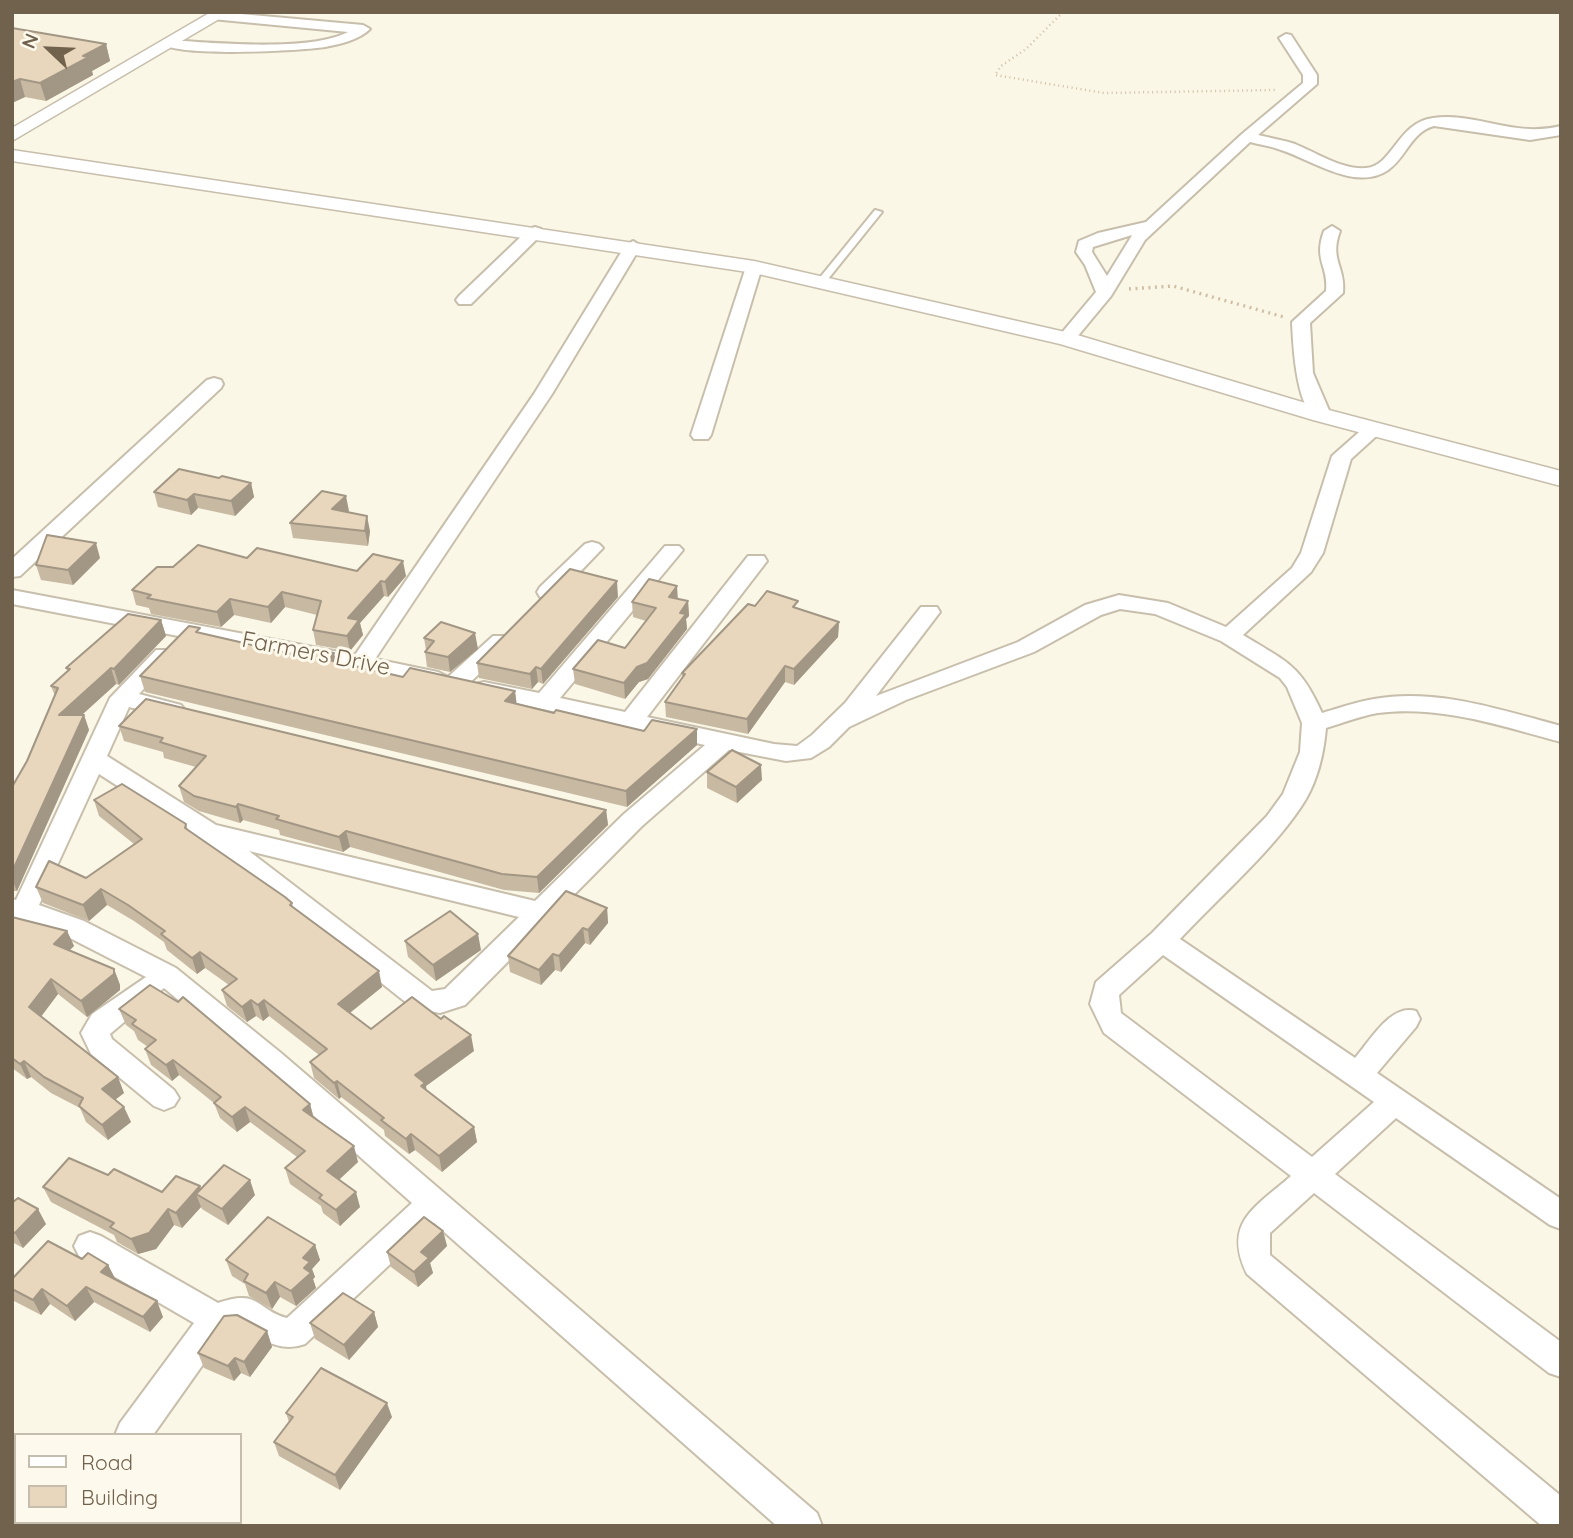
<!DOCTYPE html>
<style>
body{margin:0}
#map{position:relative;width:1573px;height:1538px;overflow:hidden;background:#faf7e7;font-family:Quicksand,sans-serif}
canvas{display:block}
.frame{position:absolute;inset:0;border:14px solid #71624e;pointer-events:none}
.legend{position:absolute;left:14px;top:1433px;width:228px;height:91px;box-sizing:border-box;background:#fdfaed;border:2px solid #c5bdad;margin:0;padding:9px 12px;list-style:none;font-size:21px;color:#71624e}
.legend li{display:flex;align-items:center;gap:14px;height:35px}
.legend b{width:35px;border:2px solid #c5bdad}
.north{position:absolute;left:14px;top:14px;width:70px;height:70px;-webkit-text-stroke:5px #fdfaed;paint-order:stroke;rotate:293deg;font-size:19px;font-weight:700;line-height:28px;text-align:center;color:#71624e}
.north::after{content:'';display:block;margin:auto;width:24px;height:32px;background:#71624e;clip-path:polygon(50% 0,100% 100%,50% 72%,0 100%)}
</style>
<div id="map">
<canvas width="1573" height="1538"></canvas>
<div class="frame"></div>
<ul class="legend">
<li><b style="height:9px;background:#fff"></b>Road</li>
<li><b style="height:19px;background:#e8d7bd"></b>Building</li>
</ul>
<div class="north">N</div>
</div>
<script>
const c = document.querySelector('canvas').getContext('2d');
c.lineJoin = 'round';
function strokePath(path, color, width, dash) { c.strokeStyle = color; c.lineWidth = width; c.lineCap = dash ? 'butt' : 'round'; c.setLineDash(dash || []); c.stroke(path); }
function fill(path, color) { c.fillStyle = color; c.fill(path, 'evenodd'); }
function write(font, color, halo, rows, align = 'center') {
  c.font = font + ' Quicksand,sans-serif'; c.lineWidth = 6; c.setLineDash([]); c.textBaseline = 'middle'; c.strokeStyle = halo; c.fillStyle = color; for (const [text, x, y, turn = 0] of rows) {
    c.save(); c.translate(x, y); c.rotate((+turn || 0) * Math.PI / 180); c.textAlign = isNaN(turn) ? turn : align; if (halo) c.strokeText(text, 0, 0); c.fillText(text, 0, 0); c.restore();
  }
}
const service = new Path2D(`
 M875 210 882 212 824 284H818V280Z`);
const minor = new Path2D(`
 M219 12 363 25 370 29C359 40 340 44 325 47 300 51 179 57 163 44L170 40C214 43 310 52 348 32L212 19V13Z
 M1286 34 1291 35 1317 75V84L1258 135C1270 138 1283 140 1295 144 1317 153 1342 170 1366 168 1393 166 1398 122 1433 118 1477 112 1512 138 1561 126V135L1530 140 1434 126C1411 132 1406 158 1388 170 1356 192 1312 160 1281 150 1271 146 1261 145 1250 142L1145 240 1111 296 1072 343H1060L1057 339 1060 335 1096 292 1085 265 1076 252 1079 241 1098 233 1146 222 1242 134 1303 83V75L1279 38ZM1132 235 1131 237 1107 276 1092 252 1093 247Z
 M1332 226 1340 231C1329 260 1346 267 1343 293L1310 323 1313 373 1331 415 1321 421C1296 415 1293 344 1292 322L1326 291C1329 267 1313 260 1324 231Z
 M535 227 541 229 543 232 541 235 471 304H459L456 300 459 296 529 229Z
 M633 241 641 246 552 394 375 659 438 672 448 677 493 636H509L512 641 509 646 464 688 456 690 448 688 445 684 438 686 12 604V590L355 655 534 394 625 246Z
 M754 262 762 267 711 435 708 439H694L691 435 746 267Z
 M214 378 221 380 223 384 221 388 20 576 12 577V559L207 380Z
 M1373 424 1383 430 1351 459 1323 553 1311 572 1243 635C1287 662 1300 664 1322 713 1339 708 1356 702 1374 699 1437 688 1501 710 1561 726V742C1501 726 1441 705 1378 713 1360 716 1343 723 1326 728 1324 752 1318 778 1306 799 1278 846 1218 898 1180 939L1355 1058C1370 1041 1391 1003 1416 1011L1420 1019 1416 1027 1377 1073 1561 1199V1229L1550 1225 1396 1118 1335 1174 1561 1342V1377L1549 1373 1314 1193 1270 1233V1255L1561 1496V1526H1542L1247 1274C1222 1222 1256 1207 1291 1176L1104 1033 1090 1004 1096 982 1152 933 1267 816 1283 794 1300 752 1302 723 1287 687 1280 678 1221 641 1155 614 1120 609 1101 615 1034 652 906 700 849 727 829 747 811 758 786 761 729 750 642 826 465 1005 440 1013 413 1008 200 839 99 774 39 905 84 921 176 968 281 1053 817 1513 822 1526H777L434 1223 305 1344C280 1353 263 1340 243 1327L228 1329 153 1435H115L120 1423 194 1323 79 1256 74 1246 79 1236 90 1232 101 1236 218 1303C259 1288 257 1310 287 1318L412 1203 261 1069 164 988 110 1034 112 1039 174 1090 179 1098 174 1106 164 1110 154 1106 91 1054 81 1033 92 1014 146 977 64 935 12 919V899L16 900 110 698 156 650H172L175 655 139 694 181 705 185 710 181 715 173 718 129 707 107 756 216 825 535 901 624 814 705 745 484 696 476 694 472 689 476 684 484 682 539 693 665 546H679L683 550 560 698 625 712 748 556H764L767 561 647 717 774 744 797 746 812 735 845 703 921 607H937L940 612 876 696 1018 642 1085 605 1119 595 1168 603 1226 627 1292 568 1301 553 1332 456 1366 426ZM249 851 519 917 445 989 432 991ZM1163 955 1374 1102 1312 1157 1121 1013 1119 995Z
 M592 542 599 544 603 548 599 552 556 597H540L537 592 540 587 585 544Z
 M47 1522H84L82 1526H45Z`);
const tertiary = new Path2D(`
 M211 12H231L12 141V128Z
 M12 150 754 261 1074 334 1329 410 1561 471V486L1313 420 1060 344 754 273 12 161Z`);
strokePath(service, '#c8beac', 4);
strokePath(minor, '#c8beac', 4);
strokePath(tertiary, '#c8beac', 3);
strokePath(new Path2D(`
 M1063 12 1026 49 1001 66 995 75 1104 93 1276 90`), '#d1bfa5', 2.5, [1, 3.5]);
strokePath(new Path2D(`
 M1129 289 1173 286 1284 317`), '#d1bfa5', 3.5, [2, 4.5]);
fill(service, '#fff');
fill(minor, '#fff');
fill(tertiary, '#fff');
fill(new Path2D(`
 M12 28 106 44 110 61 92 71 93 75 46 101 25 97 12 103Z
 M219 478 251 483 254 497 235 516 198 508 191 515 158 507 154 492Z
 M349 511 347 512 370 531 368 546 293 538 290 523Z
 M100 558 73 585 41 580 36 565Z
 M247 558 357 571 406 576 388 597 384 596 360 623 363 635 350 651 316 645 313 630 317 615 285 607 271 623 234 615 221 627 151 614 149 608 136 605 132 590 173 567Z
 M618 597 543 684 538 682 532 689 479 678 477 663Z
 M678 599 688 601 689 616 686 619 687 629 648 679 639 682 625 699 575 684 573 669 625 648 646 621 633 617 632 602Z
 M755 606 798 608 839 622 838 637 794 685 785 682 748 734 666 717 665 702 682 678V673Z
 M161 620 166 636 119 685 116 684 82 715H84L89 730 17 891H12V787L27 761 55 696 51 686 68 672 66 668Z
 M202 633 305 657 336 662 403 677 515 691 516 704 554 713 644 731 697 729V745L627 807 145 692 140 676Z
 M424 638 478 649 450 672 427 667 425 652 426 650Z
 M119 726 606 810 608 825 539 893 504 890 350 847 343 852 280 835 279 830 243 820 240 823 199 811 184 802 179 786 196 767 164 758 163 752 124 741Z
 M707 772 762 780 737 803 707 788Z
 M94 800 186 824 188 830 292 903 293 908 382 987 350 1013 371 1029 474 1051 426 1086V1090L474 1127 477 1142 442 1172 415 1150 409 1154 385 1136 384 1130 341 1097 339 1099 314 1078 310 1062 319 1055 269 1016 263 1021 256 1016 247 1022 227 1006 222 990 229 985 205 968 197 974 167 950 164 942 134 921 107 905 89 921 43 903 36 887 86 878 134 844 99 816Z
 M607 908 608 923 590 945 585 943 561 972 555 970 541 985 510 972 508 956Z
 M12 917 67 931 74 946 70 950 114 969 120 985V990L87 1017 58 994 41 1017 124 1093 115 1100 131 1122 108 1140 86 1122 80 1108 51 1093 31 1077 27 1079 12 1068Z
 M405 941 481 950 436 981 408 957Z
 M119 1009 310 1104 314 1118 358 1162 339 1180 360 1207 340 1226 323 1213 321 1206 290 1184 285 1168 297 1157 250 1122 237 1132 220 1118 214 1103 179 1075 172 1081 151 1065 145 1049 148 1047 138 1040 134 1031 126 1025Z
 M108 1175 162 1192 201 1189 255 1195 228 1225 202 1209 201 1207 182 1228 174 1225 156 1249 138 1254 117 1242 114 1235 51 1202 43 1187Z
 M12 1203 46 1224 23 1248 12 1242Z
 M443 1231 447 1246 430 1263 433 1273 418 1287 391 1267 387 1252Z
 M315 1245 320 1260 312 1269 315 1277 313 1279 316 1288 296 1306 280 1297 272 1309 249 1296 245 1284 232 1276 226 1260Z
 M82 1259 108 1265 115 1279 163 1317 150 1332 94 1302 75 1321 50 1304 41 1315 14 1301 12 1297V1279Z
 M374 1312 378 1327 349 1360 315 1339 310 1323Z
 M267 1331 272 1347 250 1377 241 1373 234 1381 204 1368 198 1353Z
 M286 1413 392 1417 340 1490 279 1456 274 1442 289 1422Z`), '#c8b9a3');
fill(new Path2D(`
 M106 44 110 61 92 71 93 75 46 101 40 83 83 56Z
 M20 79 25 97 12 103V82Z
 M251 483 254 497 235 516 231 501Z
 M194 494 198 508 191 515 187 500Z
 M346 496 349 511 335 524 332 509Z
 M367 516 370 531 368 546 365 531Z
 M96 543 100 558 73 585 68 570Z
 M403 561 406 576 388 597 385 582Z
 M381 581 384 596 360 623 363 635 350 651 347 636 348 618Z
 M617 581 618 597 543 684 541 669Z
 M677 586 678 601 669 597Z
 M282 592 285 607 271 623 268 607Z
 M230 599 234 615 221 627 217 612Z
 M688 601 689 616 686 619 687 629 648 679 639 682 625 699 624 683Z
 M161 620 166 636 119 685 114 669Z
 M839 622 838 637 794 685V669Z
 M475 633 478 649 450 672 448 657Z
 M334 653 338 668 329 660Z
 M785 666V682L748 734 747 719Z
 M536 667 538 682 532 689 530 674Z
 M111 668 116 684 65 730 59 715Z
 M515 691 517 706 505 701Z
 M84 715 89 730 17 891 12 879V872Z
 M697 729V745L627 807 626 791Z
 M761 765 762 780 737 803 736 787Z
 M238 804 243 820 240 823 236 807Z
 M606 810 608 825 539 893 537 877Z
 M346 831 350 847 343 852 339 837Z
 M101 889 107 905 89 921 83 905Z
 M607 908 608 923 590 945 588 930Z
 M583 928 585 943 561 972 559 956Z
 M67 931 74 946 60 959 54 944Z
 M478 934 481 950 436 981 433 965Z
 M200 952 205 968 197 974 192 958Z
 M553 954 555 970 541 985 539 970Z
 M114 969 120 985V990L87 1017 81 1001Z
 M379 971 382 987 342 1019 338 1004Z
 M51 979 58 994 36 1023 29 1007Z
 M251 1000 256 1016 247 1022 242 1007Z
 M264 1000 269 1016 263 1021 258 1005Z
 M471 1035 474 1051 426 1086 428 1099 415 1075Z
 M173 1060 179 1075 172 1081 166 1065Z
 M24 1061 31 1077 27 1079 20 1064Z
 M118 1077 124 1093 108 1105 102 1089Z
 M337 1081 341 1097 339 1099 334 1083Z
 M310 1104 314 1120 303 1110Z
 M124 1107 131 1122 108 1140 102 1125Z
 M245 1107 250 1122 237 1132 232 1117Z
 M474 1127 477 1142 442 1172 439 1156Z
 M411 1134 415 1150 409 1154 406 1139Z
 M354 1146 358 1162 331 1187 327 1171Z
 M250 1180 255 1195 228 1225 222 1209Z
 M200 1186 205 1199 196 1194 201 1207 182 1228 176 1213Z
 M356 1192 360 1207 340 1226 336 1210Z
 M38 1209 46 1224 23 1248 15 1233Z
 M168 1209 174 1225 156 1249 138 1254 131 1239Z
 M443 1231 447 1246 430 1263 433 1273 418 1287 414 1272 421 1252Z
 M315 1245 320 1260 312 1269 315 1277 313 1279 316 1288 296 1306 291 1291 304 1268 303 1258Z
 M108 1265 116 1280 101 1272Z
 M275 1282 280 1297 272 1309 266 1293Z
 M86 1287 94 1302 75 1321 67 1306Z
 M42 1289 50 1304 41 1315 33 1300Z
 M157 1301 163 1317 150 1332 143 1317Z
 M374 1312 378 1327 349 1360 344 1345Z
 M267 1331 272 1347 250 1377 244 1362Z
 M235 1358 241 1373 234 1381 228 1366Z
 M387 1403 392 1417 340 1490 335 1475Z`), '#a29684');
const building = new Path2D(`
 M12 28 106 44 83 56 89 57 40 83 20 79 12 82Z
 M179 469 219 478 222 476 251 483 231 501 194 494 187 500 154 492Z
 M322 491 346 496 332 509 367 516 365 531 290 523Z
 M47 535 96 543 68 570 36 565Z
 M198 545 247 558 257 548 357 571 373 554 403 561 385 582 381 581 348 618 359 620 347 636 313 630 321 601 282 592 268 607 230 599 217 612 147 598 151 595 132 590 157 567H173Z
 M570 569 617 581 541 669 536 667 530 674 477 663Z
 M649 579 677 586 669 597 688 601 680 613 686 614 647 663 637 667 624 683 573 669 598 640 625 648 656 608 632 602Z
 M767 591 798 601 793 607 839 622 794 669 785 666 747 719 665 702 685 674 682 673 748 604 755 606Z
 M128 614 161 620 114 669 111 668 59 715H84L12 872V787L27 761 58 688 51 686 70 669 66 668Z
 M441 622 475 633 448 657 425 652 434 641 424 638Z
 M189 626 200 628 196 632 305 657 308 648 334 653 329 660 403 677 410 668 515 691 505 701 554 713 556 710 644 731 652 720 697 729 626 791 140 676Z
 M146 699 606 810 537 877 502 874 346 831 339 837 276 819 279 816 238 804 236 807 194 796 179 786 206 756 160 742 163 738 119 726Z
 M732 750 761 765 736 787 707 772Z
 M122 784 186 824 185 828 285 897 292 903 290 905 379 971 338 1004 371 1029 412 997 441 1019 444 1016 471 1035 415 1075 425 1083 421 1086 474 1127 439 1156 411 1134 406 1139 381 1120 384 1118 337 1081 334 1083 310 1062 327 1049 264 1000 258 1005 251 1000 242 1007 222 990 237 979 200 952 192 958 161 934 165 931 128 905 101 889 83 905 36 887 49 861 86 878 142 839 94 800Z
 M566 891 607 908 588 930 583 928 559 956 553 954 539 970 508 956Z
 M450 911 478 934 433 965 405 941Z
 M12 917 67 931 54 944 114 969V974L81 1001 51 979 29 1007 118 1077 102 1089 124 1107 102 1125 79 1106 83 1098 44 1077 24 1061 20 1064 12 1058Z
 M150 985 178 1002 183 997 310 1104 303 1110 354 1146 327 1171 356 1192 336 1210 319 1198 322 1195 285 1168 305 1151 245 1107 232 1117 214 1103 221 1097 173 1060 166 1065 145 1049 156 1040 132 1024 136 1020 119 1009Z
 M69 1158 108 1175 114 1169 162 1192 176 1176 200 1186 176 1213 168 1209 149 1233 131 1239 110 1227 114 1223 43 1187Z
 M224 1165 250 1180 222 1209 196 1194Z
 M18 1198 38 1209 15 1233 12 1231V1203Z
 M268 1217 315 1245 303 1258 310 1262 304 1268 311 1273 291 1291 275 1282 266 1293 244 1281 248 1274 226 1260Z
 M424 1217 443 1231 421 1252 429 1258 414 1272 387 1252Z
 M48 1241 82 1259 88 1253 108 1265 101 1272 157 1301 143 1317 86 1287 67 1306 42 1289 33 1300 12 1289V1279Z
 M343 1293 374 1312 344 1345 310 1323Z
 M237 1315 267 1331 244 1362 235 1358 228 1366 198 1353 224 1316Z
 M321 1368 387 1403 335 1475 274 1442 293 1417 286 1413Z`);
fill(building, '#e8d7bd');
strokePath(building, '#a29684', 2);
write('23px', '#71624e', '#fdfaed', [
 ["Farmers Drive",316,654,11]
]);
</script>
